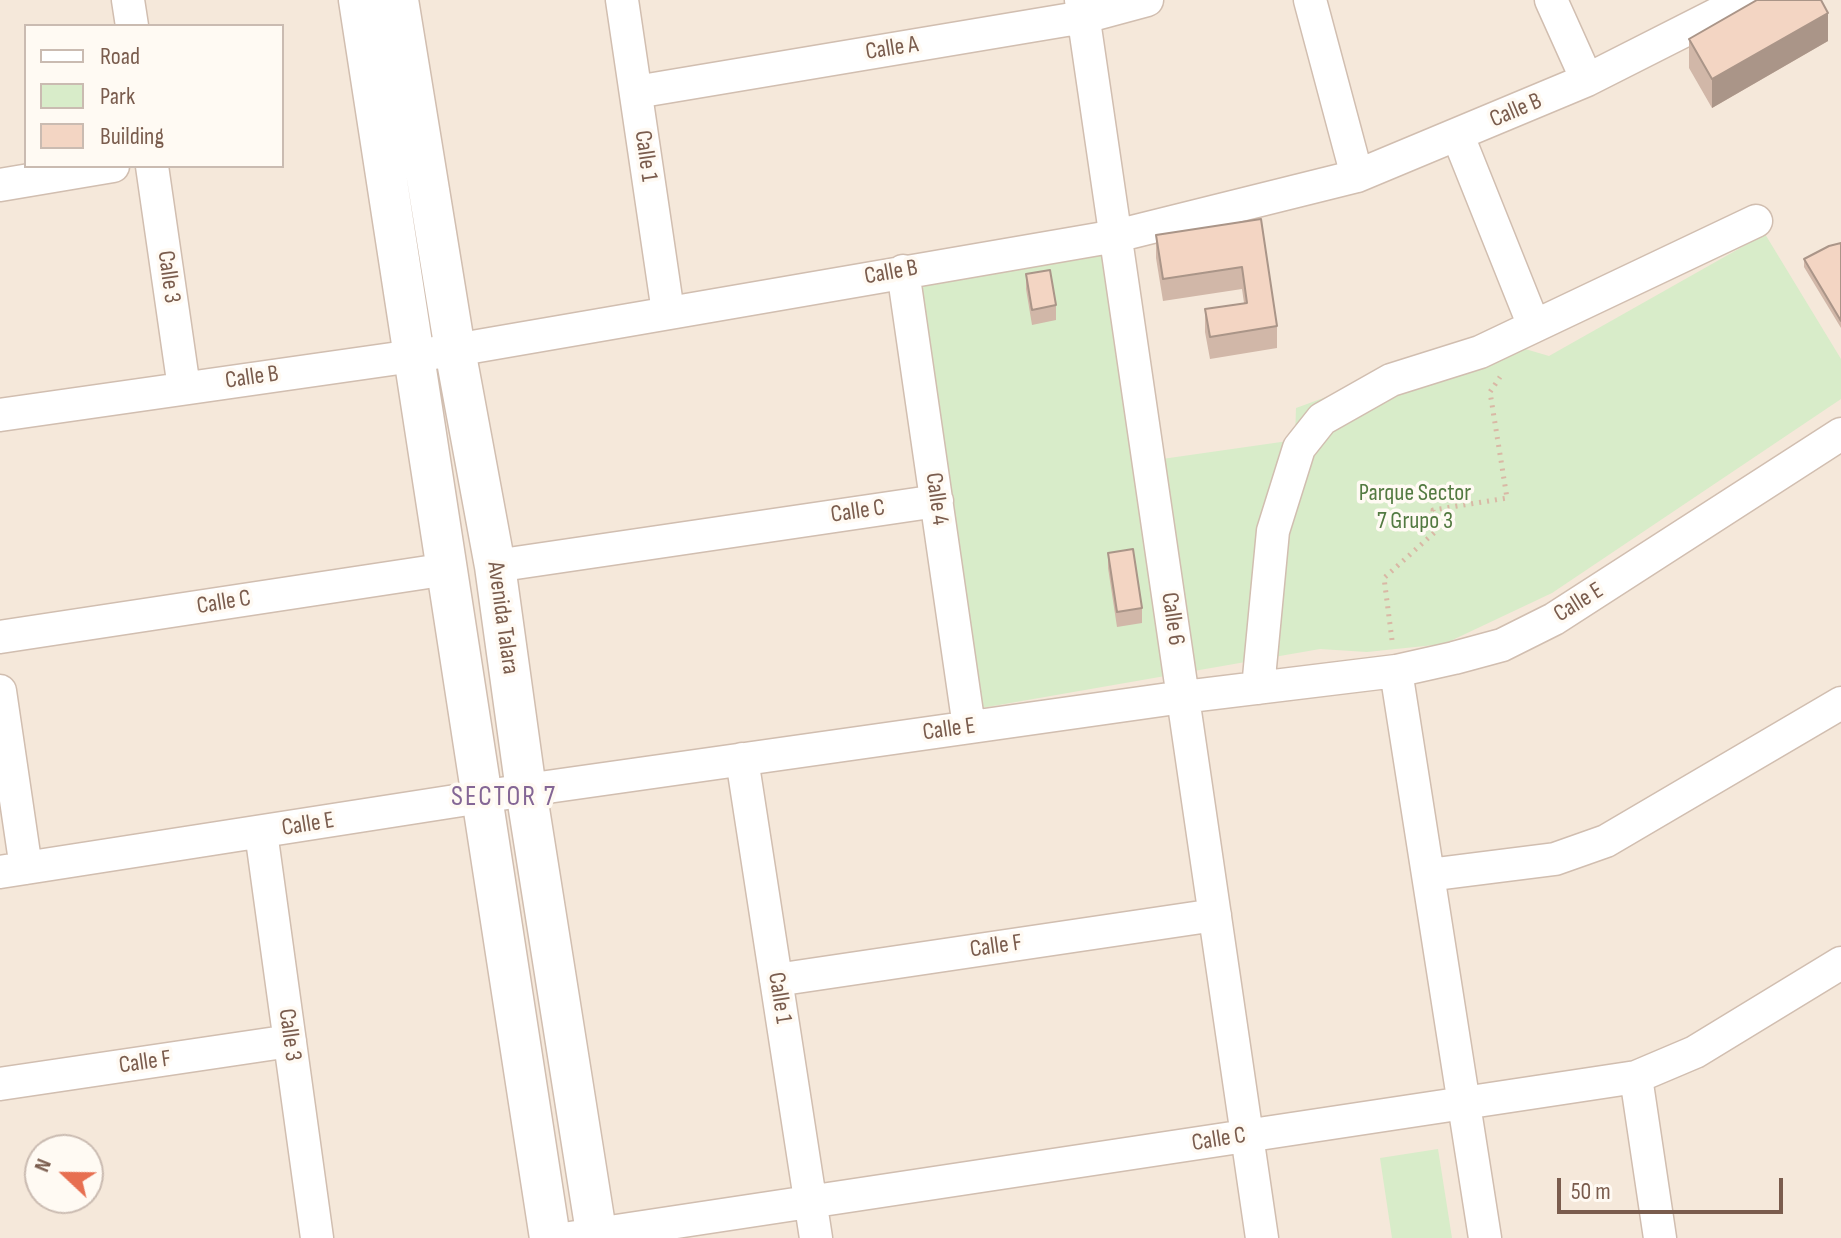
<!DOCTYPE html>
<style>
body{margin:0}
#map{position:relative;width:1841px;height:1238px;overflow:hidden;background:#fdf6ec;font-family:"Sofia Sans Condensed",sans-serif}
canvas{display:block}
.legend{position:absolute;left:24px;top:24px;width:260px;height:144px;box-sizing:border-box;background:#fffaf3;border:2px solid #cabbb1;margin:0;padding:10px 14px;list-style:none;font-size:24px;color:#7a5c4d}
.legend li{display:flex;align-items:center;gap:16px;height:40px}
.legend b{width:40px;border:2px solid #cabbb1}
.north{position:absolute;left:24px;top:1134px;width:80px;height:80px;box-sizing:border-box;background:#fffaf3;border:2px solid #cabbb1;border-radius:50%;rotate:292deg;font-size:22px;font-weight:700;line-height:32px;text-align:center;color:#7a5c4d}
.north::after{content:'';display:block;margin:auto;width:28px;height:36px;background:#e76f51;clip-path:polygon(50% 0,100% 100%,50% 72%,0 100%)}
.scale{position:absolute;left:1557px;top:1178px;width:226px;height:36px;box-sizing:border-box;border:4px solid #7a5c4d;border-top:0;padding-left:10px;font-size:24px;line-height:28px;white-space:nowrap;color:#7a5c4d;-webkit-text-stroke:6px #fffaf3;paint-order:stroke}
</style>
<div id="map">
<canvas width="1841" height="1238"></canvas>
<ul class="legend">
<li><b style="height:10px;background:#fff"></b>Road</li>
<li><b style="height:22px;background:#d8ecc9"></b>Park</li>
<li><b style="height:22px;background:#f3d5c3"></b>Building</li>
</ul>
<div class="north">N</div>
<div class="scale">50 m</div>
</div>
<script>
const c = document.querySelector('canvas').getContext('2d');
c.lineJoin = 'round';
function fill(path, color) { c.fillStyle = color; c.fill(path, 'evenodd'); }
function strokePath(path, color, width, dash) { c.strokeStyle = color; c.lineWidth = width; c.lineCap = dash ? 'butt' : 'round'; c.setLineDash(dash || []); c.stroke(path); }
function write(font, color, halo, rows, align = 'center') {
  c.font = font + ' "Sofia Sans Condensed",sans-serif'; c.lineWidth = 7; c.setLineDash([]); c.textBaseline = 'middle'; c.strokeStyle = halo; c.fillStyle = color; for (const [text, x, y, turn = 0] of rows) {
    c.save(); c.translate(x, y); c.rotate((+turn || 0) * Math.PI / 180); c.textAlign = isNaN(turn) ? turn : align; if (halo) c.strokeText(text, 0, 0); c.fillText(text, 0, 0); c.restore();
  }
}
fill(new Path2D(`
 M0 0H1841V1238H0ZM26 26H282V166H26ZM40 1150H88V1198H40Z`), '#f5e8da');
fill(new Path2D(`
 M1765 234 1841 359V399L1552 593 1444 644 1367 652 1320 649 976 709 919 287 1108 252 1141 462 1295 440 1296 408 1488 338 1549 356Z
 M1438 1149 1452 1238H1392L1380 1158Z`), '#d8ecc9');
const minor = new Path2D(`
 M128 0 132 26
 M622 0 668 312
 M1081 0 1262 1238
 M1310 0 1357 176
 M1551 0 1587 80
 M636 92 1084 17 1147 0
 M1458 136 1534 326
 M152 166 184 388
 M0 185 113 166
 M903 271 969 727
 M0 415 455 350 1116 236 1357 176 1587 80 1745 0
 M495 566 937 501
 M0 637 448 569
 M1396 671 1485 1238
 M1258 688 1273 531 1299 448 1322 419 1391 380 1480 352 1756 221
 M0 691 26 868
 M742 759 816 1238
 M261 832 317 1238
 M0 872 526 790 1183 697 1396 671 1454 658 1502 645 1554 619 1841 434
 M1428 875 1555 859 1606 841 1841 703
 M776 980 1215 915
 M1636 1077 1660 1238
 M0 1084 290 1041
 M570 1238 1636 1077 1695 1052 1841 963`);
const tertiary = new Path2D(`
 M359 0 550 1238
 M398 0 455 350 495 566 526 790 597 1238`);
strokePath(minor, '#d1beb0', 35);
strokePath(tertiary, '#d1beb0', 43);
strokePath(new Path2D(`
 M1392 640 1384 578 1435 532 1433 510 1507 498 1490 392 1500 377`), '#d9b8a5', 5, [2, 6]);
strokePath(minor, '#fff', 32);
strokePath(tertiary, '#fff', 40);
fill(new Path2D(`
 M1689 39 1828 41 1712 108 1689 68Z
 M1261 219 1277 326V348L1210 359 1205 332V309L1244 303 1242 289 1163 301 1156 258V235Z
 M1841 243V328L1804 267V259Z
 M1026 274 1056 305V320L1032 325 1026 289Z
 M1108 553 1142 608V623L1117 627 1108 568Z`), '#d1b7a8');
fill(new Path2D(`
 M1828 13V41L1712 108V79Z`), '#aa9588');
const building = new Path2D(`
 M1757 0H1821L1828 13 1712 79 1689 39Z
 M1261 219 1277 326 1210 337 1205 309 1247 303 1242 267 1163 279 1156 235Z
 M1841 243V321L1804 259 1829 246Z
 M1050 270 1056 305 1032 310 1026 274Z
 M1133 549 1142 608 1117 612 1108 553Z`);
fill(building, '#f3d5c3');
strokePath(building, '#aa9588', 2);
write('24px', '#7a5c4d', '#fffaf3', [
 ["Calle A",892,49,-9],
 ["Calle B",1516,111,-23],
 ["Calle 1",645,156,82],
 ["Calle B",891,273,-10],
 ["Calle 3",168,277,82],
 ["Calle B",252,378,-8],
 ["Calle 4",936,499,82],
 ["Calle C",858,512,-8],
 ["Calle C",224,603,-9],
 ["Calle E",1579,603,-32],
 ["Avenida Talara",502,618,82],
 ["Calle 6",1172,619,82],
 ["Calle E",949,730,-8],
 ["Calle E",308,825,-9],
 ["Calle F",996,947,-8],
 ["Calle 1",779,998,81],
 ["Calle 3",289,1035,82],
 ["Calle F",145,1063,-8],
 ["Calle C",1219,1140,-9]
]);
write('24px', '#537a41', '#fffaf3', [
 ["Parque Sector",1415,494],
 ["7 Grupo 3",1415,522]
]);
c.letterSpacing = '2px';
write('28px', '#846695', '#fffaf3', [
 ["SECTOR 7",504,798]
]);
c.letterSpacing = '0px';
</script>
